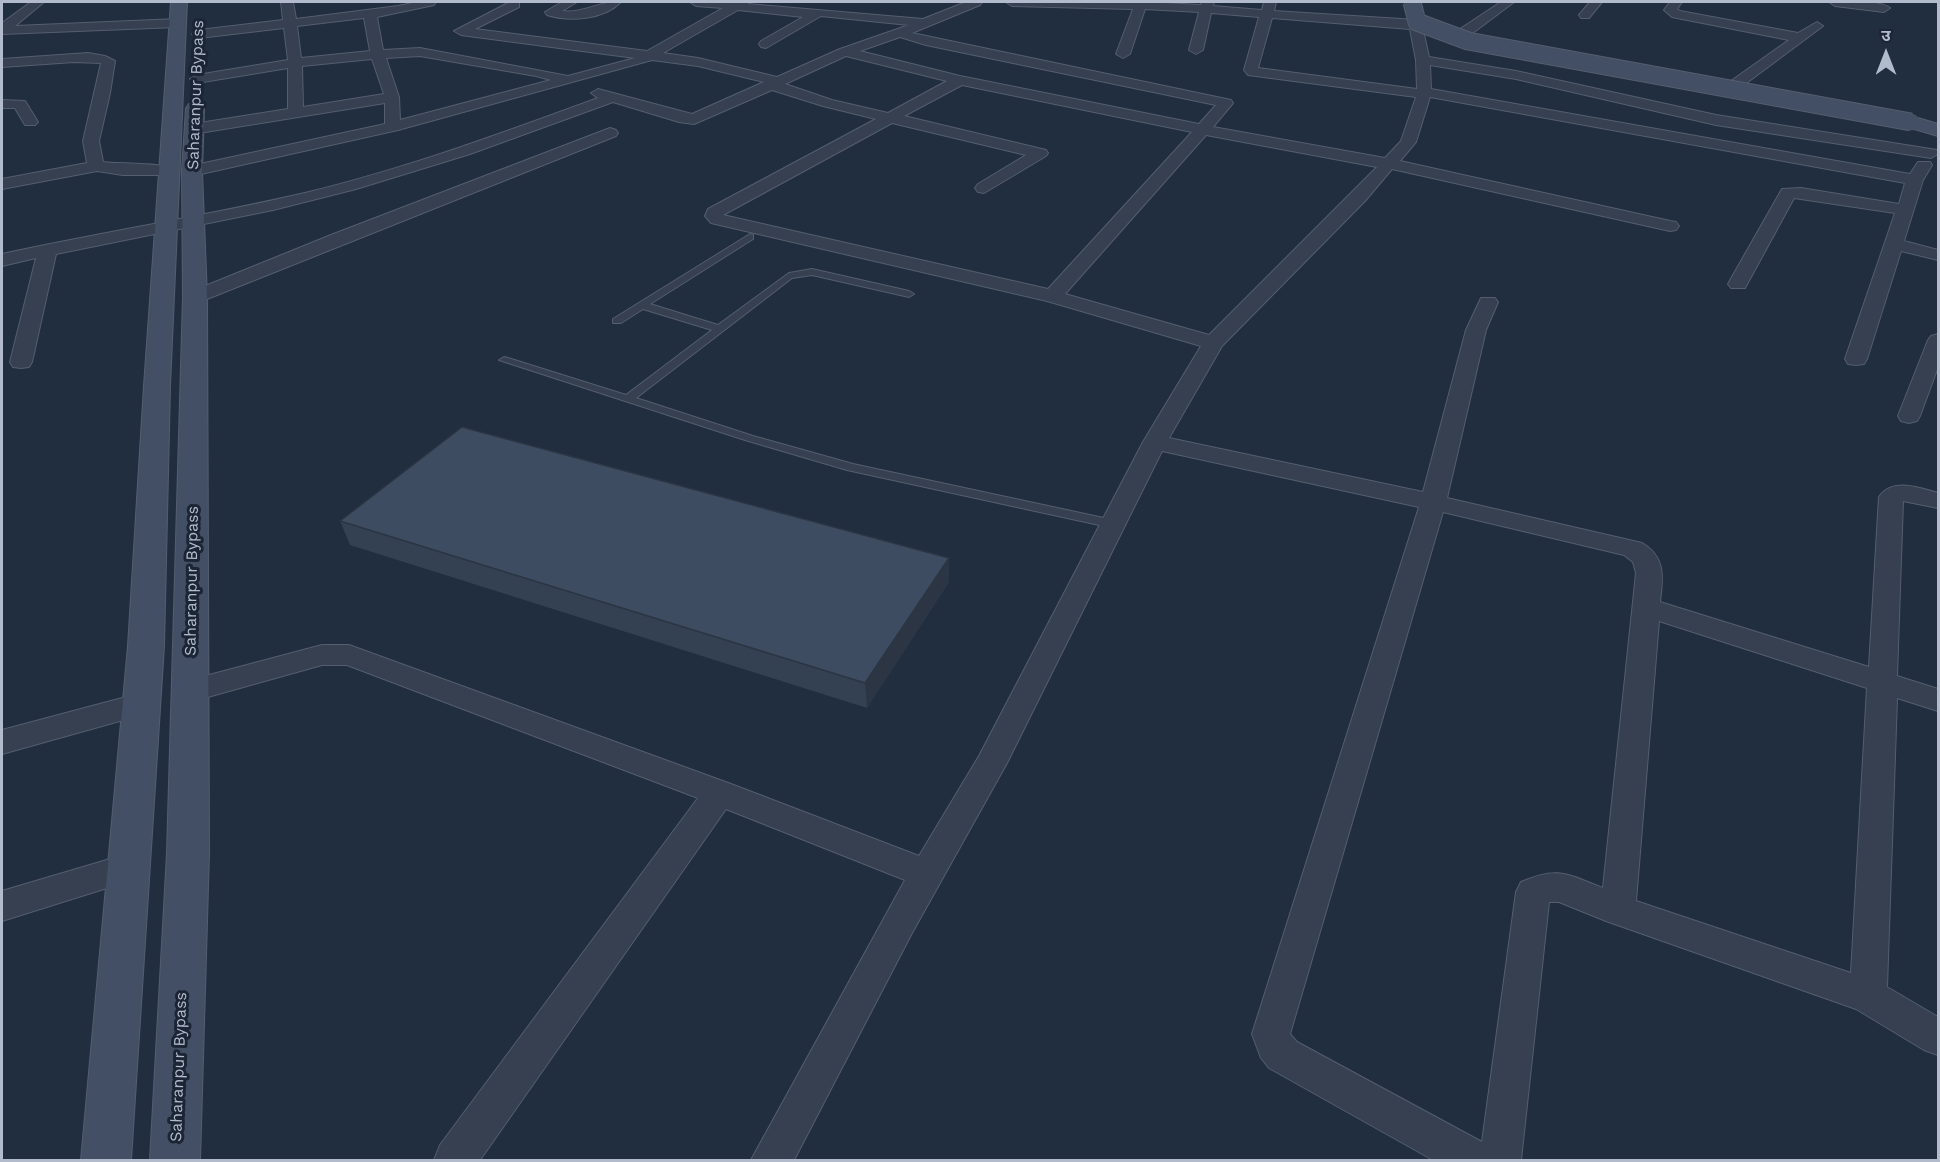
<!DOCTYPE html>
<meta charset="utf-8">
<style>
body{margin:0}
#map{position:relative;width:1940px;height:1162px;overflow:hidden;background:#212e40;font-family:"Work Sans","Noto Sans Devanagari",sans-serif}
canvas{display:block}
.frame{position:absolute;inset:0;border:3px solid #b2bbcb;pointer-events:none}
.north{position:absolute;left:1856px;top:24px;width:60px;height:60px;-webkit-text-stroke:4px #1b2535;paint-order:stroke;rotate:0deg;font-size:16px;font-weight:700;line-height:24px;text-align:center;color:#b2bbcb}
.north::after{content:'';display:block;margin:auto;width:21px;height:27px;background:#b2bbcb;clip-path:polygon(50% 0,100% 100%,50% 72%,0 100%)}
</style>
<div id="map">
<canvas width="1940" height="1162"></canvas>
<div class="frame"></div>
<div class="north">उ</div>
</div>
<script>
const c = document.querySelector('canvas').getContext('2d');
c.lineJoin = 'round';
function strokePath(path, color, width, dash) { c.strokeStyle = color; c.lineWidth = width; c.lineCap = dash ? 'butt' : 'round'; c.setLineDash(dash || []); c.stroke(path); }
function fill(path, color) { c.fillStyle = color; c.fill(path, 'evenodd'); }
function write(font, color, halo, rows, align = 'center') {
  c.font = font + ' "Work Sans",sans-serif'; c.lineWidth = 6; c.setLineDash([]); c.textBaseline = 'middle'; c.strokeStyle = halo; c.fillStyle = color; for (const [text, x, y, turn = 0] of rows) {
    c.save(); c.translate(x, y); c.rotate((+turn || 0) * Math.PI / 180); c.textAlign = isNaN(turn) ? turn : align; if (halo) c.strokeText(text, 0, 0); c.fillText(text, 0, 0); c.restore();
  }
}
const lane = new Path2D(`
 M750 234 753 235V239L650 304 718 325 789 273 812 269 909 291 914 294 909 297 812 275 792 278 636 398 753 436 853 464 1113 520 1118 521 1119 524 1118 527 1113 528 847 470 745 440 499 360 504 357 508 358 626 395 712 330 643 309 621 323H613V319Z`);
const street = new Path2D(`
 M31 2H44L15 26 178 19 184 23 178 27 2 34V23Z
 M281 2H293L296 19 398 6 417 2H436L434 5 377 17 383 50 420 48 568 76 635 58 461 35 454 31 510 2H519V7L475 29 647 51 723 8 696 6 690 2H749L748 4 923 19 966 2H982L980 5 912 33 1231 100 1233 103 1213 127 1385 158 1401 141 1416 97 1248 75 1244 70 1259 17 1211 13 1203 50 1196 54 1189 50 1199 12 1145 9 1130 54 1123 58 1116 54 1133 9 1012 6 1006 2H1147L1201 5 1202 2H1214L1213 6 1262 10 1264 2H1276L1274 11 1417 20 1438 24 1439 27 1438 30H1423L1429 57 1516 71 1716 115 1937 150 1938 154 1931 158 1716 125 1516 79 1430 65 1431 89 1910 174 1918 162H1930L1932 165 1923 180 1904 241 1938 250V260L1901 251 1867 359 1864 364 1856 365 1848 364 1845 359 1895 213 1794 198 1745 288H1731L1728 284 1782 189 1801 188 1899 204 1905 183 1430 97 1416 142 1400 161 1670 221 1676 222 1679 226 1676 230 1670 231 1392 169 1365 201 1222 346 1169 438 1423 492 1466 330 1481 298H1495L1498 302 1486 330 1447 498 1642 543C1666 557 1663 578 1660 602L1869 667 1879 497C1892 477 1920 488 1938 493V508L1903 501 1897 676 1938 689V711L1897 698 1887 987 1938 1017V1055L1924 1050 1856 1009 1606 921 1559 902H1549L1521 1160H1433L1269 1068 1261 1058 1252 1034 1419 507 1162 451 1007 763 912 933 794 1160H751L905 880 726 809 480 1160H434L440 1145 698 798 347 665H322L190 702 179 699 175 691 179 683 322 645H349L731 784 919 856 979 756 1143 442 1201 346 1047 301 711 223 705 216 708 209 876 119 823 106 772 90 694 124 679 122 613 102 470 154 356 189 273 210 56 254 32 362 29 367 21 368 13 367 10 362 36 258 2 266V254C103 232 207 216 309 192 407 168 503 133 598 98L591 93 598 89 692 114 764 82 698 66 652 60 398 130 192 176 186 175 184 171 186 167 385 124V103L193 134 188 132 185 129 188 126 193 124 288 109V68L197 83 190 79 197 75 288 60 284 28 199 38 192 34 199 30 283 20ZM738 10 803 17 761 41 759 44 761 47 766 48 821 16 909 25 840 49 777 77 698 58 663 53ZM364 18 370 51 301 58 297 26ZM1272 18 1410 29 1416 60 1417 89 1258 68ZM900 37 926 45 1216 105 1199 124 960 76 860 51ZM420 56 536 76 551 80 400 120 399 97 386 58ZM846 56 947 81 888 113 832 100 785 84ZM372 59 384 94 303 107 302 66ZM962 85 1192 132 1048 289 723 215 892 123 1026 155 978 184 975 188 978 192 984 193 1046 156 1048 153 1046 150 904 116ZM1206 135 1377 167 1209 335 1065 294ZM1443 512 1624 555 1633 562 1636 573 1603 888C1567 874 1558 866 1521 882L1516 892 1482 1142 1297 1042 1290 1034ZM1659 621 1867 688 1851 973 1636 901Z
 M562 2H577L562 11C584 14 601 0 621 2 603 20 570 22 547 15L545 12Z
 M1501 2H1514L1470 35H1460L1458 32 1460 29Z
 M1590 2H1602L1589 18H1581L1579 15Z
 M1670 2H1682L1677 9 1680 11 1798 33 1817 22 1823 26 1741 87H1731L1729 84 1731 81 1789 40 1672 17 1664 10Z
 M1829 2C1842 1 1880 0 1890 8L1884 12 1835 6Z
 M88 53 105 56 115 61 110 93 99 141 103 162C118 164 171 163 177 170L169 175H123L97 171 2 189V179L87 163 83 141 101 63 74 62 2 67V59Z
 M2 100 25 101 38 122 35 125H25L15 108H2Z
 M610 128 616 130 618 133 616 136 202 301H188L185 297 188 293 331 235Z
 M1938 334V367L1920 416 1917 421 1909 423 1901 421 1898 416 1928 340 1931 336Z
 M141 693 152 696 156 704 152 712 2 754V730Z
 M127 854 139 858 144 868 139 878 2 921V891Z`);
const secondary = new Path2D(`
 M171 2H187L170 386 164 646 131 1160H81L128 646 144 386Z
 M195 103 201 104 204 108 202 171 207 297 209 853 200 1160H150L167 853 183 297 182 171 186 108 189 104Z
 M1911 116 1938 124V136L1904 126 1902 122 1904 118Z`);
strokePath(lane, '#545e6e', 2);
strokePath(street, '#545e6e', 2);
strokePath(secondary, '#545e6e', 2);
fill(lane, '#364050');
fill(street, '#364050');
fill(secondary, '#434f64');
const secondaryBridge = new Path2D(`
 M1412 2 1417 22 1468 41 1911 122`);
strokePath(secondaryBridge, '#545e6e', 19, []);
strokePath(secondaryBridge, '#434f64', 17);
fill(new Path2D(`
 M340 521 949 558V582L867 708 350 545Z`), '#344153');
fill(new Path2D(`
 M949 558V582L867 708 865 683Z`), '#2b3543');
const building = new Path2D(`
 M462 427 949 558 865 683 340 521Z`);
fill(building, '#3d4c60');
strokePath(building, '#2b3543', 1.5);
write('16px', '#b2bbcb', '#1b2535', [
 ["Saharanpur Bypass",196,95,-88],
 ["Saharanpur Bypass",192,581,-89],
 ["Saharanpur Bypass",179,1067,-88]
]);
</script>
